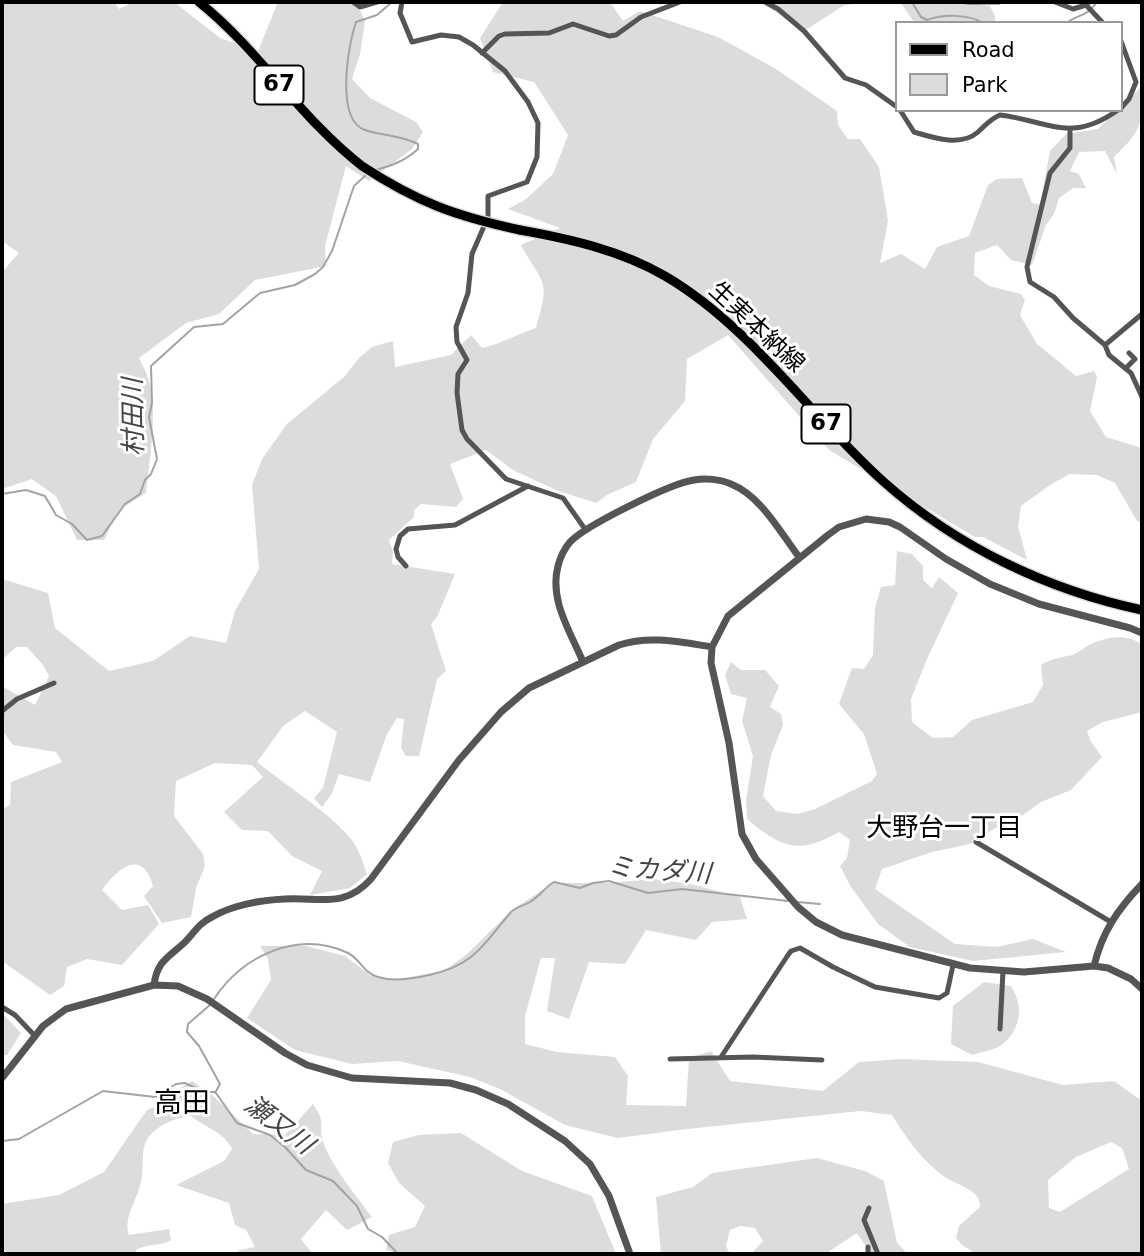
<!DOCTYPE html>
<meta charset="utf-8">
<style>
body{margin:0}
#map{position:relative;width:1144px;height:1256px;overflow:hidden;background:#fff;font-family:"DejaVu Sans",sans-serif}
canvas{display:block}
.frame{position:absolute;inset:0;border:4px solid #000;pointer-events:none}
.legend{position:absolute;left:895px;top:21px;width:228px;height:91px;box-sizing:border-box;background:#fff;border:2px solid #999;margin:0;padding:9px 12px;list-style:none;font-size:21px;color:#000}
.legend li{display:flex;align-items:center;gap:14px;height:35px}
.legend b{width:35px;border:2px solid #999}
</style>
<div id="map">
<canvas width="1144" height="1256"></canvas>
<div class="frame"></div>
<ul class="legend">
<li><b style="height:9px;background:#000"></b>Road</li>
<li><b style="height:19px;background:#dcdcdc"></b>Park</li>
</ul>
</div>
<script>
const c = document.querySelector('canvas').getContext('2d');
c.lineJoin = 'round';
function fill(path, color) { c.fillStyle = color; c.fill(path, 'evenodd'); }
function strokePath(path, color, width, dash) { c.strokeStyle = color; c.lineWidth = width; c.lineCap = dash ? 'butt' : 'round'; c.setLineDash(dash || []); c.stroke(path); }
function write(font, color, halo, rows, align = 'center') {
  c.font = font + ' "DejaVu Sans","Noto Sans JP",sans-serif'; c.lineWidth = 6; c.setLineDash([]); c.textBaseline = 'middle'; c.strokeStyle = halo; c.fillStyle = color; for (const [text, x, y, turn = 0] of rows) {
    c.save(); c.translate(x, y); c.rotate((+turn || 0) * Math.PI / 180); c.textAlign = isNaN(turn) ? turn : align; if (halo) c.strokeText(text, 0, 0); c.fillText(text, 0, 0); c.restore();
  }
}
fill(new Path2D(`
 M2 2H114L119 9 134 2H174L220 38 258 51 278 2H356L365 21 360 54 352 79 370 98 416 122 423 132 412 149 369 181 346 166 325 246 326 266 255 280 219 314 186 323 139 358C142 365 146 371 148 378 159 408 149 462 146 493L119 510 104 540H77L56 496 32 479 2 489V272L19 253 2 241Z
 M503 2H610L623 21 640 11 718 37 776 69 837 111 838 125 848 139H860L879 167 888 221 880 263 901 254 925 269 937 247 969 236 988 185 997 179 1022 178 1032 203 1040 204 1050 151 1066 134 1098 129 1142 86C1142 125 1143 129 1114 157L1117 174 1105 151 1079 152 1070 171 1079 174 1086 188H1073L1059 198 1054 214 1046 225 1032 265 1011 260 997 245 975 253 974 275 989 286 1021 294 1025 300 1020 315 1037 344 1076 376 1094 371 1097 377 1090 411 1106 437 1142 448V522L1137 521 1115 483 1097 475 1070 474 1053 483 1021 506 1018 526 1027 560 983 537H975L829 450 728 335 687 359 685 401 653 439 636 482 607 495 596 503 556 490 513 470 486 450 450 464 463 499 456 507 421 504 414 510V517L389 540 393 552 392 564 455 574 437 617 431 624 446 671 437 679 419 756H406L401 748 404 719 397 718 387 734 370 782 339 774 332 793 322 807 314 798 323 788 337 732 305 711 283 726 257 762C285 785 329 812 351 839 359 849 363 862 367 874L350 888 310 895 322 871 292 856 268 831 242 830 224 812 263 777 252 765 215 763 176 781 174 816 203 854 205 866 196 888 191 917 162 923 144 896 153 886C142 847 117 869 102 890L122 910 148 905 159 924 122 965 87 959 67 967 64 986 50 995 2 961V809L10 805 11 782 62 762 56 752 13 745 2 730V686L35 705 49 676 43 665 27 647H16L2 660V579L48 593 55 628 109 671 153 661 190 636 226 643 235 611 259 569 252 485 262 459 287 424 344 377 359 358 372 347 393 341 395 367 451 355 471 335 482 348C501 344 517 334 536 328 539 315 547 295 542 282 538 270 527 258 521 245L560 228 508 209 525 200 553 174 568 135 534 82 493 72 480 38Z
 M761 2H861L843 6 804 31Z
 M900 2H963L990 6 995 16V23H917L914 22Z
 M897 551 912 554 923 566V580L932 588 939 577 958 593 927 659 911 699 912 722 933 738 953 737 972 720 1033 702 1043 685 1041 665C1052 658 1060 658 1072 655 1079 653 1084 647 1091 644 1108 637 1127 633 1142 645V712L1103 722 1087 731 1090 740 1102 757 1071 790 1041 802 1020 817 1018 832 997 827 970 844 932 852 882 869 875 889 955 944 997 947 1033 939 1066 952 973 961 910 947 878 924 851 887 840 866 847 858 850 840 839 832C799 855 781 848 747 819L746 801 753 756 742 721 747 698 731 694 725 675 731 662 741 670H765L779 686 770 707 781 714 783 725 771 755 763 796 776 811 798 814 815 809 872 781 877 774 864 734 839 704 852 668 864 669 873 655 875 608 881 587 895 585Z
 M654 879 691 884 740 897 747 919 712 922 696 940 646 930 625 964 589 962 569 1019 547 1011 555 958H541L525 1016V1044L557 1052 615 1057 628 1076 626 1105 686 1106 689 1058 711 1051 730 1081 823 1091 859 1062 902 1059 978 1062 1063 1085 1114 1081 1142 1101V1254H976L962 1245 956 1238 959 1226 980 1207C981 1189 958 1186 945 1177 923 1162 906 1138 892 1115L861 1111 687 1129 618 1138 565 1125 500 1089 470 1077 398 1061 352 1064 295 1050 247 1018 271 980 268 959 260 946H306L345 956 370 975 393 980 444 971 467 954 513 909 554 883H607ZM1111 1142 1122 1148 1129 1169 1060 1212 1049 1208 1048 1180 1076 1157Z
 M984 982 1011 986C1023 1004 1022 1027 1004 1043 997 1050 981 1052 972 1055L951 1044 953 1006Z
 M2 1013 21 1033 7 1055H2Z
 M192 1081 212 1095 253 1134 285 1135 313 1104C327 1124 318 1124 323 1141 329 1163 358 1198 372 1217L347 1230 326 1210 301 1239 313 1254H234L240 1250 255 1247 246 1230 235 1225 229 1203 176 1185 224 1161 232 1149C223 1131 207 1129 191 1116 176 1117 151 1127 145 1144 141 1155 144 1170 141 1182 137 1201 123 1217 129 1235L169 1229 171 1240C160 1247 148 1243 136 1250L135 1254H6L2 1244V1204L59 1195 104 1172 147 1110 159 1105 174 1092Z
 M461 1133 522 1171 592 1196 616 1254H398L386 1250 389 1235 415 1227 425 1206 399 1183 388 1163 393 1142 419 1135Z
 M817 1158 865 1171 884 1181 897 1243 908 1254H871L857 1233 825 1254H751L763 1241 755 1228 740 1226 730 1230 726 1246 730 1254H661L656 1197 693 1187 712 1173Z`), '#dcdcdc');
strokePath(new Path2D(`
 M912 2 921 17 927 20C943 14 969 14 983 23
 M1066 23C1082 12 1084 19 1097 2
 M375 170C391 166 405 161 418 149V144C401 135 383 136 365 130 335 120 348 45 356 22L377 15 392 2
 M2 494 26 490 45 496 56 515 72 524 87 540 102 536 125 504 140 494 145 480 151 474 157 459 149 417 152 403 151 366 194 327 223 324 260 293 295 285 315 274 323 267 332 251 354 186 367 174
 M797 902 820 904
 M214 999C243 955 298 930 348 953 356 957 361 965 367 971 382 984 412 979 429 975 475 965 483 945 511 912 516 907 523 906 530 902 539 897 545 887 554 882L580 888 593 883 609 881 648 893 682 889 788 901
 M211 1004 188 1024 187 1032 199 1046 220 1084 215 1093
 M216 1093 237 1123 270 1135 285 1147 306 1170 333 1181 357 1206 368 1229 382 1237 398 1254
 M2 1141 19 1139 103 1091 155 1097 176 1084 185 1083 204 1092H214`), '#a3a3a3', 2);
const primary = new Path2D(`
 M199 2C260 51 300 118 362 166
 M520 230C570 239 620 250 665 276 752 327 810 416 884 482 957 547 1048 590 1142 610`);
strokePath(primary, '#dbdbdb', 12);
strokePath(new Path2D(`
 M353 2 360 7 377 2
 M402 2 400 13 412 42 441 35 459 37 473 45 505 71 528 102 538 123 537 157 527 182 488 196V217L472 254 468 293 456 327 457 342 467 360 458 374 457 393 462 430 467 439 506 479 563 498 585 529
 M765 2 778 9 804 31 845 78 866 85 897 107
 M967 2H999
 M1055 2 1073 9 1086 5 1089 2
 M1086 5 1103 23
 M1121 41 1136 82 1129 99 1121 108
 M482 53 499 36 505 34 549 33 573 24 609 36 616 35 641 17 680 2
 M900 110 914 132C934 138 961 147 978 132 986 125 990 119 1000 115 1049 121 1070 144 1118 110
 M1070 128V148L1050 173 1027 267 1030 282 1054 297 1073 318 1105 345 1142 314
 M1105 345 1109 355 1131 373 1142 397
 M1126 368 1135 359 1129 353
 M406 566 398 557 396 549 400 536 408 529 455 525 528 486
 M2 711 17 699 54 683
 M976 842 1111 922
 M2 1007 15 1015 35 1036
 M1000 1029 1003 971
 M721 1057 788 955 791 951 800 948 833 967 875 987 939 998 947 993 953 965
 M670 1059 753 1057 822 1060
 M869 1208 864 1220 878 1254
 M868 1254V1247`), '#555', 5);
strokePath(new Path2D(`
 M1142 633 1130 628 1039 604 990 584 946 559 900 527 889 522 866 519 839 527 828 535 728 616 712 647 711 663 729 743 742 834 756 859 798 907 816 922 842 935 970 968 1024 972 1094 966 1108 968 1131 979 1142 989
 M583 662C570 631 549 600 558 566 560 558 565 548 570 542 585 526 671 483 694 480 705 478 720 479 731 484 761 496 780 532 799 557
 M1094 966C1102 932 1118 909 1142 884
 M154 985C157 961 168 958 184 943 194 933 199 923 212 917 232 905 262 900 285 899 320 897 344 909 371 879L459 760 501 712 529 688 619 645C650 635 680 642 712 647
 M2 1078 43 1026 66 1009 154 985 178 986 207 999 285 1053 307 1065 352 1078 450 1083 476 1090 508 1104 565 1141 590 1164 609 1196 630 1254`), '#555', 7);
strokePath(primary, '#000', 9);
const primaryBridge = new Path2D(`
 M362 166C417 202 455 216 520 230`);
strokePath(primaryBridge, '#dbdbdb', 12, []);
strokePath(primaryBridge, '#000', 9);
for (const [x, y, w] of [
 [279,85,49],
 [826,424,49]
]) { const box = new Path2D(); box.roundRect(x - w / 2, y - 19.5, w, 39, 5); c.fillStyle = '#fff'; c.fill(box); strokePath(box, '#000', 2); }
write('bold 23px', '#000', null, [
 ["67",279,85],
 ["67",826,424]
]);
write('24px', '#000', '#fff', [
 ["生実本納線",756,328,43]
]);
write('italic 26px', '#444', '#fff', [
 ["村田川",135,417,-91],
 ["ミカダ川",659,872,4],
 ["瀬又川",278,1126,37]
]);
write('26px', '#000', '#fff', [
 ["大野台一丁目",944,829]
]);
write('28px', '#000', '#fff', [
 ["高田",182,1105]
]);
</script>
